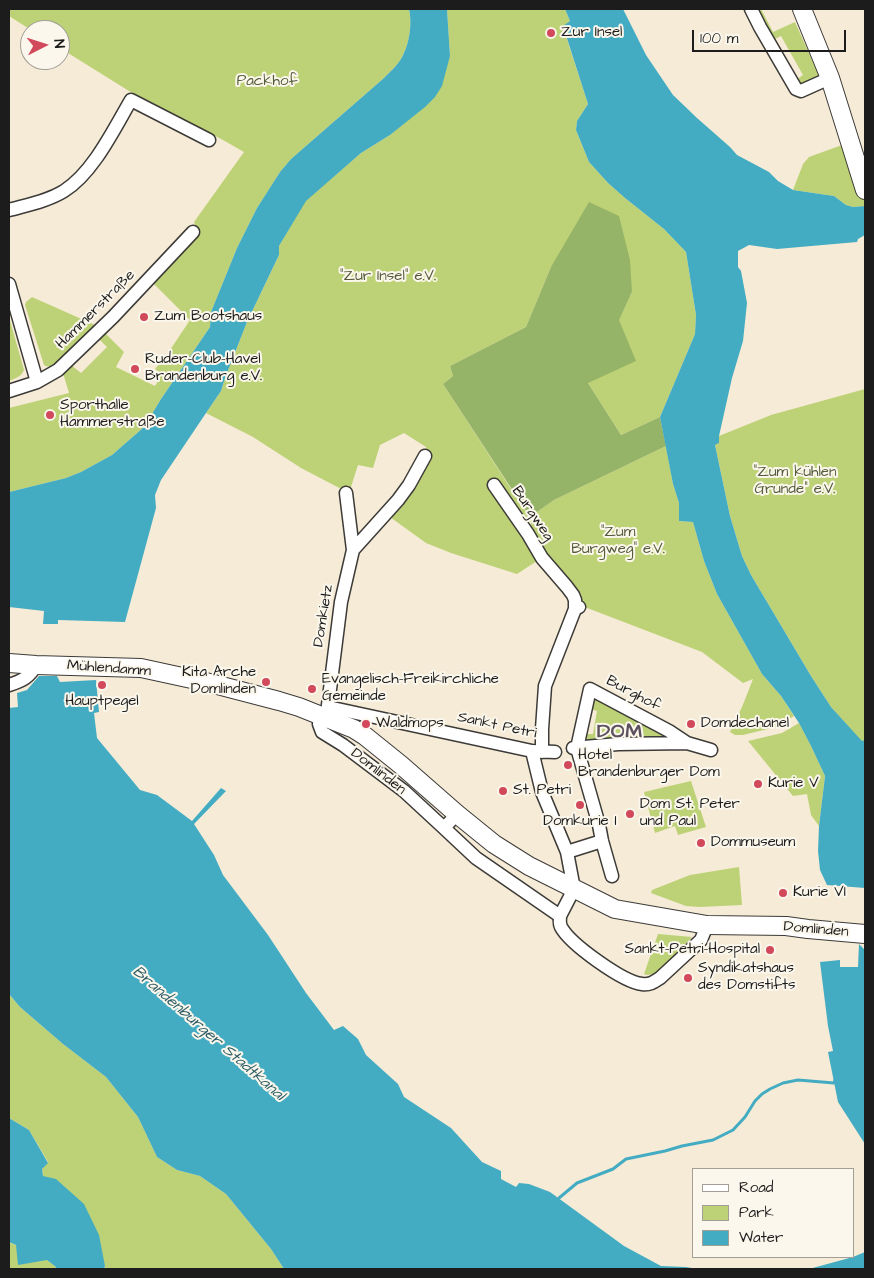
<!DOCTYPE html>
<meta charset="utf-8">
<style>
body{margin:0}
#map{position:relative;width:874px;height:1278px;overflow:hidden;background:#f6ebd6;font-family:"Architects Daughter",sans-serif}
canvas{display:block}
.frame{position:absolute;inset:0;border:10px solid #1c1c1c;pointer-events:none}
.legend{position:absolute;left:692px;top:1168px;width:162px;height:90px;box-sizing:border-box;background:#fbf7ec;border:1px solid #a29f99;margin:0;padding:6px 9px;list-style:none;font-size:15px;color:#1c1c1c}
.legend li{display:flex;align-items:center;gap:10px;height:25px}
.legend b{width:25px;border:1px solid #a29f99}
.north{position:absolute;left:20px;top:20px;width:50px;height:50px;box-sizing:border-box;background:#fbf7ec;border:1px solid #a29f99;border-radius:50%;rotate:85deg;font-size:14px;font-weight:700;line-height:20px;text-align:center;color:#1c1c1c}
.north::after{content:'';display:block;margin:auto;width:18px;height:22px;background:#d1495b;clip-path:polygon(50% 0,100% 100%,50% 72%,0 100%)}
.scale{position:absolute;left:692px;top:30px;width:154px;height:22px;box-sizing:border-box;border:2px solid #1c1c1c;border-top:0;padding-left:6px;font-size:15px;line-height:18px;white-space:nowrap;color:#1c1c1c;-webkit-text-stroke:4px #fbf7ec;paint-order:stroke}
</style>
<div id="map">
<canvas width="874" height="1278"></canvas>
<div class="frame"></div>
<ul class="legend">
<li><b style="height:6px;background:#fff"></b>Road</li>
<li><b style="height:14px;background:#bdd276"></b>Park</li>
<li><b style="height:14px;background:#43acc3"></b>Water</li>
</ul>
<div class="north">N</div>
<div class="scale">100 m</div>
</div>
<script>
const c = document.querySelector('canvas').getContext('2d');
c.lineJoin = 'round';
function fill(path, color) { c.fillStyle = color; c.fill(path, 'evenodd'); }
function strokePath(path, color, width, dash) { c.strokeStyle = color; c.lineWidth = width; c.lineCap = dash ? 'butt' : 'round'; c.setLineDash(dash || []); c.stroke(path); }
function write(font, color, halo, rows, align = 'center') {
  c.font = font + ' "Architects Daughter",sans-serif'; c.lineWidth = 4; c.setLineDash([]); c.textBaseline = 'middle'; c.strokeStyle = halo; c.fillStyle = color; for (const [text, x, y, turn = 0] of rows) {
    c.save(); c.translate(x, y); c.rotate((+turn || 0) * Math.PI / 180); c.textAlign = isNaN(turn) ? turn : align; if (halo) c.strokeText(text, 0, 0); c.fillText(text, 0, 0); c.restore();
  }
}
fill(new Path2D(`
 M9 9H409C412 22 410 40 404 53 400 63 391 71 384 78L291 159 280 172 257 208 237 248 211 312 210 327 161 399 144 427 112 455 81 472 66 478 9 492V408L69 393 63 373 71 365 81 373 107 347 98 338 104 332 124 352 116 367 155 386 162 374 155 369 168 353 190 320 153 283 199 235 194 222 244 152 223 140 129 91 60 48V30H31L9 16Z
 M447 9H565L570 21 563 27 588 104 577 121 576 130 589 162 608 183 625 198 664 229 686 252 696 315 695 334 660 417 621 435 588 383 632 292 551 267 526 327 450 366 453 376 443 384 528 515 527 541 540 559 517 574 451 553 426 543 390 517 428 458 426 447 404 433 380 445 373 468 358 465 349 493 301 468 253 437 206 413 221 391 225 378 247 322 279 255V246L305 201 361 153 390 135 400 126 447 63 450 56Z
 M756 9H761L773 32 795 22 820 78 800 85 796 80 803 75 781 36 773 40Z
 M842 145 855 189 865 187V206L853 207 846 205 834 196 793 190 803 164 809 157Z
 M32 297 95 325 56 365C51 367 48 367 44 365L25 305 26 302Z
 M9 317 24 370C21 377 16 378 9 381Z
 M865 389V740L862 742 831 707 811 676 751 575 742 556 730 516 715 445 719 443V436L771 415Z
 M666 446 673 484 679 503V521L693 522 704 561 717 594 762 674 781 696 794 716 776 727 743 735H735L730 732 742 707 753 679 743 683 702 652 582 606 533 538 530 517 554 500Z
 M592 696 666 735 664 738 589 740 585 737V734H593L597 711 590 709Z
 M799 723 811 746 825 776 819 826 811 815 807 794 793 796 748 741 782 733Z
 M691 781 706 827 678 835 675 826 655 833 644 792Z
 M739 867 742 905 700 907 686 906 651 893 652 890 690 875Z
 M658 934 692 937 657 974 647 975 644 974Z
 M9 994 20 1007 63 1044 106 1077 138 1117 157 1157 177 1170 200 1176 226 1194 271 1249 284 1269H104L105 1266 43 1176 42 1169 48 1162 29 1130 9 1118Z
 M9 1242 47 1260 56 1267 55 1269H9Z`), '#bdd276');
fill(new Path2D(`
 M589 202 619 216 630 260 632 292 619 320 636 361 588 383 621 435 660 417 666 446 554 500 530 517 443 384 453 376 450 366 526 327 551 267Z`), '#96b467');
fill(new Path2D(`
 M409 9H447L450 56 442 86 435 97 425 107 390 135 361 153 306 201 279 246V255L247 322 225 378 221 391 206 413 161 480 155 495 156 508 125 622 58 620V624H43L44 611 9 607V492L66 478 81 472 112 455 144 427 161 399 210 327 211 312 237 248 257 208 280 172 291 159 384 78C391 71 400 63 404 53 410 40 412 22 409 9Z
 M565 9H623L646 55 673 95 697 118 730 147 737 155 769 172 778 181 793 190 834 196 846 205 853 207 865 206V235L858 239 857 242 777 249 749 245 738 251V267L741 271 747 303 743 341 732 378 719 436V443L715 445 730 516 742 556 751 575 811 676 831 707 862 741 865 740V888L827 885 820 870 818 851 819 826 825 776 811 746 799 723 781 696 762 674 717 594 704 561 693 522 679 521V503L673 484 660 417 695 334 696 315 686 252 664 229 625 198 608 183 589 162 576 130 577 121 588 104 563 26 570 21Z
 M39 676H57L60 682 96 680 99 712 94 713 97 738 140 790 157 795 192 821 221 788 226 791 194 824 214 855 223 875 268 935 306 993 334 1030 343 1026 358 1039 366 1055 398 1084 404 1097 451 1128 482 1162 501 1171V1179L516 1187 519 1183 529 1184 550 1192 624 1246 661 1266 686 1267 698 1269H284L271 1249 226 1194 200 1176 177 1170 157 1157 138 1117 106 1077 63 1044 20 1007 9 994V708L18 707 17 693 27 690Z
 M859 944 865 950V1144L838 1102 828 1052 833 1051 828 1026 820 962 840 960V967H858Z
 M9 1118 29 1130 48 1163 42 1169 43 1176 56 1179 84 1204 99 1235 105 1266 104 1269H55L56 1267 47 1260 18 1265 16 1245 9 1242Z
 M865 1252V1269H809L853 1257Z`), '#43acc3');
strokePath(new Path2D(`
 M559 1198 577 1183 613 1169 626 1159 665 1151 682 1146 713 1140 733 1130 745 1117 755 1101 762 1094 770 1089 783 1083 798 1080 834 1083 835 1080`), '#43acc3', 3);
const street = new Path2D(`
 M751 9 760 27 796 89 801 91 830 78
 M9 210C27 205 48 201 64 191 93 173 114 129 131 100L209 140
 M9 284 37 382
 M9 391 37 382 58 370 113 317 193 232
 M494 485 528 534 542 558 567 587 573 595 575 600V609
 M353 550 398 500 409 485 425 456
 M9 685C22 681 30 677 36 665
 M328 707 532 751 555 752
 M327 713 341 602 353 550 346 493
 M320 715 319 724 322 732 343 745 404 791 444 828
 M573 748 618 744 687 743 711 750
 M542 752V729L545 686 575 609 579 607
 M457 814 444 828 476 858 560 916 574 889 567 852 542 792 532 751
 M567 852 602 841
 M612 876 602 841 599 825 577 748 590 689 669 731 687 743
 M560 916C560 920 559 923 561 927 570 944 623 982 642 984 650 985 654 982 660 978L701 940 707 925`);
const secondary = new Path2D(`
 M802 9 830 78 865 190
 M9 663 36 665 141 668 210 683 279 701 299 707 354 729 365 736 401 765 457 814 494 844 529 866 615 909 707 925 786 926 808 929 865 934`);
strokePath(street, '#3d3b38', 15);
strokePath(secondary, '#3d3b38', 20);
strokePath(street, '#fff', 12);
strokePath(secondary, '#fff', 18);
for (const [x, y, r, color] of [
 [551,33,5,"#d1495b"],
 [144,317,5,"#d1495b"],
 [135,369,5,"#d1495b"],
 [50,415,5,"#d1495b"],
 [266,682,5,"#d1495b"],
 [102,685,5,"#d1495b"],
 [312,689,5,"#d1495b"],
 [366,724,5,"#d1495b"],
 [691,724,5,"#d1495b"],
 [568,765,5,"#d1495b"],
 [758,784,5,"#d1495b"],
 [503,791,5,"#d1495b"],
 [580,805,5,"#d1495b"],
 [630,814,5,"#d1495b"],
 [701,843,5,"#d1495b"],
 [783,893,5,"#d1495b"],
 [770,950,5,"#d1495b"],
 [688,978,5,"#d1495b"]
]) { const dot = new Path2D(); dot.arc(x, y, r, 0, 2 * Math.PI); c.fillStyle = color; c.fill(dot); strokePath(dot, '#fbf7ec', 2); }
write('15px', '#1c1c1c', '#fbf7ec', [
 ["Zur Insel",561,33],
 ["Zum Bootshaus",154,317],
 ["Ruder-Club-Havel",145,360],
 ["Brandenburg e.V.",145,377],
 ["Sporthalle",60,406],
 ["Hammerstraße",60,423],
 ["Kita Arche",256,673,"right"],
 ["Domlinden",256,690,"right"],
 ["Evangelisch-Freikirchliche",322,680],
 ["Gemeinde",322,697],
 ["Hauptpegel",102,702,"center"],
 ["Waldmops",376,724],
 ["Domdechanel",701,724],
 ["Hotel",578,756],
 ["Brandenburger Dom",578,773],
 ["Kurie V",768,784],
 ["St. Petri",513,791],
 ["Dom St. Peter",640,805],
 ["und Paul",640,822],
 ["Domkurie I",580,822,"center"],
 ["Dommuseum",711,843],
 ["Kurie VI",793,893],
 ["Sankt-Petri-Hospital",760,950,"right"],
 ["Syndikatshaus",698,969],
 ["des Domstifts",698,986]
], 'left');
write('15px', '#545c3c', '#fbf7ec', [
 ["Packhof",267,82],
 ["\"Zur Insel\" e.V.",388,277],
 ["\"Zum kühlen",795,473],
 ["Grunde\" e.V.",795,490],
 ["\"Zum",618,533],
 ["Burgweg\" e.V.",618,550]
]);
write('15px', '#1c1c1c', '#fbf7ec', [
 ["Hammerstraße",96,310,-45],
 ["Burgweg",532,514,56],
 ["Domkietz",324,616,-81],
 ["Mühlendamm",109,669,4],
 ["Burghof",633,694,28],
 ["Sankt Petri",497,726,12],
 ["Domlinden",378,772,38],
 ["Domlinden",816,930,5]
]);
write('italic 16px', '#2e5d67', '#fbf7ec', [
 ["Brandenburger Stadtkanal",208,1034,41]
]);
c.letterSpacing = '1px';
write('bold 20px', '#5b505d', '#fbf7ec', [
 ["DOM",620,733]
]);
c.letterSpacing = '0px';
</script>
